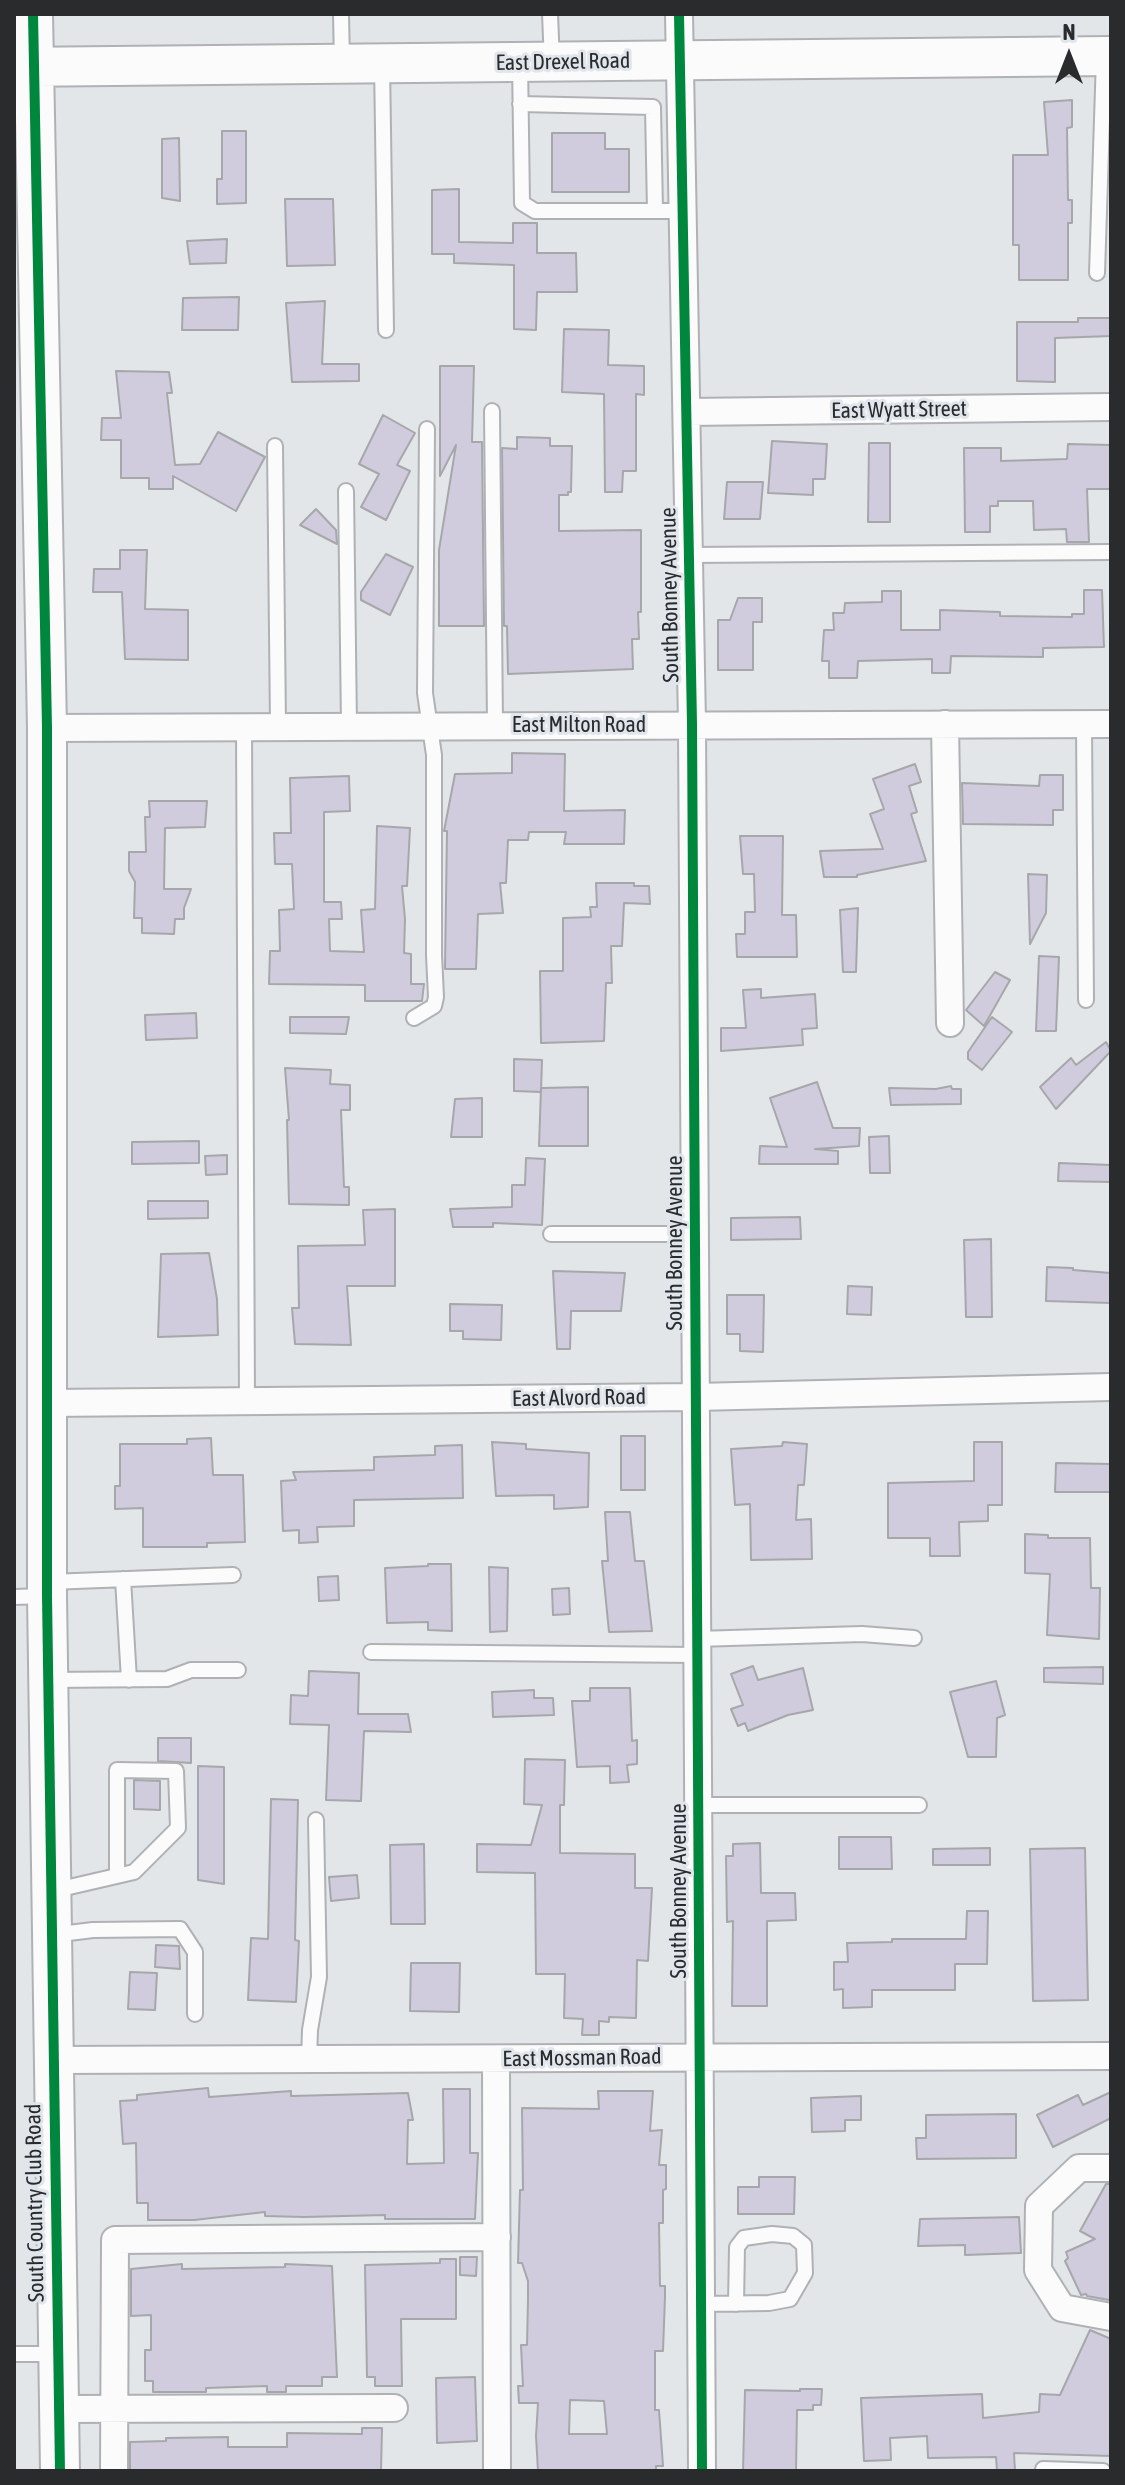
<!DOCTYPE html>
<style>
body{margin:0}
#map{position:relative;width:1125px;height:2485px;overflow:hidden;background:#e3e6e9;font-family:"Asap Condensed",sans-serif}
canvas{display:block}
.frame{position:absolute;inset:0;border:16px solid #292b2d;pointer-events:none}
.north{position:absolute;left:1029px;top:16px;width:80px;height:80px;-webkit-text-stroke:6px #e0e6ec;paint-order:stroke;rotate:0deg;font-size:22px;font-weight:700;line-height:32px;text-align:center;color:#292b2d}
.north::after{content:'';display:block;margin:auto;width:28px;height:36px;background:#292b2d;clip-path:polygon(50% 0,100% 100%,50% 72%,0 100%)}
</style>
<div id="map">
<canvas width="1125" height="2485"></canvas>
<div class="frame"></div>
<div class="north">N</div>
</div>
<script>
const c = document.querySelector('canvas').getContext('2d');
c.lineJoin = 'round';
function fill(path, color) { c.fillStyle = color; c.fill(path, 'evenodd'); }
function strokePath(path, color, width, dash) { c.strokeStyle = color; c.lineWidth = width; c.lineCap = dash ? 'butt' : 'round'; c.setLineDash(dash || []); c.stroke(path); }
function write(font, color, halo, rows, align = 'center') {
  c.font = font + ' "Asap Condensed",sans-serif'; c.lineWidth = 6; c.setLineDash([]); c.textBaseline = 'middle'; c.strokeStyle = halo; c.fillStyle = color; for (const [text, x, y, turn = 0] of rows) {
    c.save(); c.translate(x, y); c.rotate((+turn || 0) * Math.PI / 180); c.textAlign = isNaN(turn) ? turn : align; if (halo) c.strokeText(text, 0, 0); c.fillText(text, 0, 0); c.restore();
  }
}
const building = new Path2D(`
 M1072 100V127L1067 128 1068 200H1072V223H1068V280H1019V245H1013V155H1048L1044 102Z
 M222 131H246V203L217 204V179H222Z
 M552 133H605V149H629V192H552Z
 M179 138 180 201 162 198V139Z
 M459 189V242L513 243V223H537V253H576L577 292H537L536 330 514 329V265L454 263V254H432V190Z
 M285 199H333L335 265 287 266Z
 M227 239 226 263 190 264 187 241Z
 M239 297 238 330H182L183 298Z
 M325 301 322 364H359V381L292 382 286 303Z
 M1078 318H1111V336L1055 338V382L1017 381V322H1078Z
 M564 329 609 330 608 365 644 366V395L636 394V471H623L622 492H605L604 394 562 392Z
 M440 366H474L472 442H482L484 626H439V550L456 445 440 476Z
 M116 371 169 372 172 393H167L175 465 200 464 218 432 265 457 236 511 173 476V489H149V478H121V440H101L102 418H121Z
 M383 415 415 433 397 465 410 471 386 520 361 507 379 474 359 464Z
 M517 437 550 438V446H572L571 492H568V495H559V531L641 530V612H638L639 639H632L633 669 508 674 507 626H504L502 448 517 449Z
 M772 441 827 444 825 479H813V495L768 493Z
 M869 443H890V522H868Z
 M1068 444 1111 445V489H1087L1089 542H1067L1066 529 1034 530 1033 501H998V506H990V532H965L964 448H1001V461L1067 459Z
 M727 482H763L760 519H724Z
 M316 509 336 530 337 544 300 525Z
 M120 550H147L145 609 188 610V660L125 659 122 592H93L94 569H120Z
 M386 554 413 567 390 615 361 600V592Z
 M1084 590H1102L1104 647 1043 648V657L951 656 950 673H932V659L858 661 857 678H829V661H822L824 630H834L833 613H844L845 603 882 602V591H901V630H940V610L1000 612V616L1072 617V614H1084Z
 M738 598H762V622H753V670H718V620H730Z
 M512 753 565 754 564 811 625 810 624 844H564L566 832H529L528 840H508L506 883H500L503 913 478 914 476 969H445L447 831H444L455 774 512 773Z
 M915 764 921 782 909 786 917 812 911 814 926 861 857 875V877H824L820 851 883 849 870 814 884 809 873 779Z
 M1040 775H1063V810H1053V825L963 824 962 783 1039 786Z
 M349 776 350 811 324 812V902H341L342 919H329L330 951 364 952 361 910 375 909 377 826 410 828 407 886H402L405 919 404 953 411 954V984H424L422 1001H365V985L269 984 270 951H280L279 910 294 909 292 864H275L274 833H291L290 778Z
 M149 801H207L205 827 165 828 164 889H191L184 908V919H175L174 934 142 933V918H134L135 882 129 871V852H146L145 817H150Z
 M740 836H783L782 915H796L797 957H737L736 934H745V912H755L754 874H743Z
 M1028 874 1047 875 1046 913 1030 944Z
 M596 883H634V886H649L650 904 624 903 622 946H611L612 983H606L604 1041 541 1043 540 971H563V918L591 917 590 907H597Z
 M858 908 856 972H843L840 910Z
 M1039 956 1059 957 1056 1031H1036Z
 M995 972 1010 980 984 1026 966 1010Z
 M761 989V998L815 994 817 1028 802 1029 803 1045 721 1051V1028H746L743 990Z
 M196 1013 197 1038 146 1040 145 1015Z
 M290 1017H349L346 1034 290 1033Z
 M992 1017 1012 1032 982 1070 968 1059V1052Z
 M1106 1042 1111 1051 1056 1109 1040 1087 1071 1058 1076 1065Z
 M514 1059 542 1060 541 1092 514 1091Z
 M285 1068 331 1070 330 1084 350 1085V1110H341L344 1187H349V1205L289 1204 287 1120H289Z
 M817 1082 833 1128H860L859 1146 815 1149 838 1151V1164H759L760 1146 787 1147 770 1098Z
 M951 1086 952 1089H961V1104L891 1105 889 1088 936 1089Z
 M588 1087V1146H539L541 1088Z
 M482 1098V1137H451L455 1099Z
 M889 1136 890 1173H870L869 1137Z
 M199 1141V1163L132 1164V1142Z
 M227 1155V1174L206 1175 205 1156Z
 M526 1158 545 1159 542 1225 493 1223V1227H453L450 1209 512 1207V1185H525Z
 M1059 1163 1111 1165V1182L1058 1181Z
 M148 1201H208V1218L148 1219Z
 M395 1209V1286H347L351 1345 295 1344 292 1308H299L298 1246 365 1245 363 1210Z
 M800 1217 801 1239 731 1240V1218Z
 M991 1239 992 1317H966L964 1240Z
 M209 1253 217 1299 218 1335 158 1337 161 1254Z
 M1047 1267 1073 1268V1270L1111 1273V1303L1046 1301Z
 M553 1271 625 1273 621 1311H571L570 1349H557Z
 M848 1286 872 1287 871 1315 847 1314Z
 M727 1295H764L763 1352 740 1351V1334H727Z
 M450 1304 502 1305 501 1340 463 1339V1331H450Z
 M621 1436H645V1490H621Z
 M211 1438 213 1475H243L245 1542 207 1543V1547H143V1508L115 1509V1486H120V1444H187V1439Z
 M492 1442 526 1444V1449L589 1453 588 1507 554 1509V1495L496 1496Z
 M783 1442 807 1444 804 1485H798L796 1520 811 1519 812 1559 751 1560 750 1504 735 1505 731 1449 782 1446Z
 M974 1442H1002V1505H988V1521L959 1522 960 1556H930V1538H888V1483L974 1481Z
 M462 1445 463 1498 354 1500V1526L317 1527 318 1542 299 1543V1530L283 1531 281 1481 296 1480 293 1472 374 1470V1457L435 1455V1446Z
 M1056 1463 1111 1464V1492H1055Z
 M605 1512H630L635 1561H644L652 1631 609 1632 602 1561H608Z
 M1025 1534 1048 1535V1538H1090L1091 1588H1100L1099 1639 1047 1635 1050 1574 1025 1573Z
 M428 1564H451L452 1631 428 1630V1622L387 1623 385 1568 428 1566Z
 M489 1567 508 1568 507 1631 490 1632Z
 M338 1576 339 1600 319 1601 318 1577Z
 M569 1588 570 1614 553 1615 552 1589Z
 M753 1666 758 1680 803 1668 813 1710 788 1715 748 1731 745 1723 738 1726 731 1709 743 1705 731 1674Z
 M1103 1667V1684L1044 1682V1668Z
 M309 1671 359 1673 358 1714H408L411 1732 364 1731 361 1801 326 1800 329 1725 290 1724 291 1695 308 1696Z
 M996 1681 1005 1715 997 1718 996 1757H968L950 1692Z
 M590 1688H630L632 1741 637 1740V1764L627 1765 629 1782 610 1783V1766L577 1767 572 1701H590Z
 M534 1690V1698H553L554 1715 493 1717 492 1692Z
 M158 1738H191V1763L158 1761Z
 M525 1759 565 1760 564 1805H560V1853L635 1854V1888H652L648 1961 637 1960 636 2018 609 2017V2022L599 2021V2035H582L583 2019 564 2018 565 1974H536L535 1873 477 1872V1844L531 1845 542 1805 524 1804Z
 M198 1766 224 1767V1884L198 1880Z
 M134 1780 160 1781V1810L134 1809Z
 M271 1799 298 1800 295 1940 299 1941 296 2002 248 2000 251 1938 268 1939Z
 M839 1837H891L892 1869H839Z
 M760 1843 761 1893H795L796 1920 767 1921V2006H732L733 1921 727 1922 726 1856H733V1844Z
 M424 1844 425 1924H391L390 1845Z
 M990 1848V1865H933V1849Z
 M1085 1848 1088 2000 1033 2001 1030 1849Z
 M357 1875 359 1898 331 1901 329 1877Z
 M967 1911H988L987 1964H955V1990H872V2007L843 2008V1989L834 1990V1962H848L847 1943 892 1942V1939H966Z
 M156 1945 179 1946 180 1969 155 1967Z
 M411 1963H460L459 2012 410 2011Z
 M130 1972 157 1973 155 2010 128 2009Z
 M208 2088 209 2097 291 2091V2096L408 2093 413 2120H408L407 2164 444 2163 443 2089H470V2153H478L475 2219H385V2215L304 2217 265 2216V2212L194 2220H148V2203H137L136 2143 123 2144 120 2101 137 2100V2095Z
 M598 2091H653L650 2131 662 2130 659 2165H666V2189L663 2190V2223H659L660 2286H665V2297L663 2351H655V2410H659L663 2466H656V2471H538L536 2436 538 2403H519L518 2386H523L521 2345H527L528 2300V2281L522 2263H518L520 2190H523L522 2108 599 2109ZM570 2400 604 2401 607 2434H569Z
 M1111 2092V2118L1053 2147 1037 2115 1078 2095 1083 2105Z
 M861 2096V2120H845V2131L812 2132 811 2098Z
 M1016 2114V2158L917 2159 916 2138H926V2115Z
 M759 2177H795L794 2214H738V2187H759Z
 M1106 2184H1111V2300H1109L1087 2296 1086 2294 1081 2295 1065 2261 1068 2258 1066 2252 1095 2239 1080 2231Z
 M1019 2217 1021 2253 965 2255V2245L918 2246 920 2219Z
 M460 2257H477L476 2276 460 2275Z
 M440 2259H456V2319H401L402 2386H375V2377H367L365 2265 440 2263Z
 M182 2264V2269L285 2267V2264L332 2266 337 2377H322V2386H286V2392H267V2386L206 2388V2392H153V2381H145V2350H151V2315L131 2316V2269Z
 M1090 2330 1111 2339V2456L1014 2453 1015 2471H997L996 2457 928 2458 927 2436 890 2438 891 2460 864 2461 861 2398 982 2394 983 2418 1039 2412 1040 2394 1060 2395Z
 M475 2377 477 2441 437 2443 436 2378Z
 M800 2389H822L821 2405H813V2410H797L796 2471H743L745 2390 800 2391Z
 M362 2428H382L381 2471H130V2442L166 2441V2438L228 2437V2447H287V2433L362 2434Z`);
fill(building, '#d1ccdd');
strokePath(building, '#a6a7aa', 2);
const lane = new Path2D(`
 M341 14 342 63
 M550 14 552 62
 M520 62 522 203 535 211H683
 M382 63 386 330
 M520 104 653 107 655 211
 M1097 273 1104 58
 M492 411 495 725
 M275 446 278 726
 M346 491 349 726
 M689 555 1111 552
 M1084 724 1086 1000
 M244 727 247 1402
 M414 1018 434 1006 436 997 434 955V755L425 693 427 429
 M551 1234H695
 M123 1579 129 1680
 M49 1582 233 1575
 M14 1597 46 1596
 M697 1639 862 1634 914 1638
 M371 1652 697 1655
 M48 1680 167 1679 191 1670H238
 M698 1805H919
 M52 1891 134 1872 178 1828 176 1771 117 1770V1876
 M52 1935 93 1930 180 1929 195 1952V2014
 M309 2060 310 2030 319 1977 316 1820
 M701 2304 769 2303 790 2299 805 2273 804 2245 793 2236 772 2234 744 2238 737 2247 736 2304
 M14 2354H57
 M1043 2469 1103 2471`);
const street = new Path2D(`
 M679 14 692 724 702 2471
 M687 412 1111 407
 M945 724 950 1023
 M47 728 1111 724
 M48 1403 696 1397 1111 1387
 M53 2060C406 2060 758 2056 1111 2056
 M496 2060 497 2471
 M1111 2168H1079L1039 2206 1038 2270 1062 2308 1111 2317
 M58 2409 394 2408
 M114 2471 115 2240 497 2237`);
const secondary = new Path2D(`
 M33 14 47 728V1596L60 2471
 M14 67 1111 56`);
strokePath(lane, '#afb1b4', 18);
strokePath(street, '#afb1b4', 30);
strokePath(secondary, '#afb1b4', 42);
strokePath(lane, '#fbfbfc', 14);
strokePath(street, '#fbfbfc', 26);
strokePath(secondary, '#fbfbfc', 38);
strokePath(new Path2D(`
 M33 14 47 728V1596L60 2471
 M679 14 692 724 702 2471`), '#00873e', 10);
write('22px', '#292b2d', '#e0e6ec', [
 ["East Drexel Road",563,62,-1],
 ["East Wyatt Street",899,410,-1],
 ["South Bonney Avenue",670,595,-91],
 ["East Milton Road",579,725],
 ["South Bonney Avenue",675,1243,-90],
 ["East Alvord Road",579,1398,-1],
 ["South Bonney Avenue",679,1891,-90],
 ["East Mossman Road",582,2058,-1],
 ["South Country Club Road",35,2203,-91]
]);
</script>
